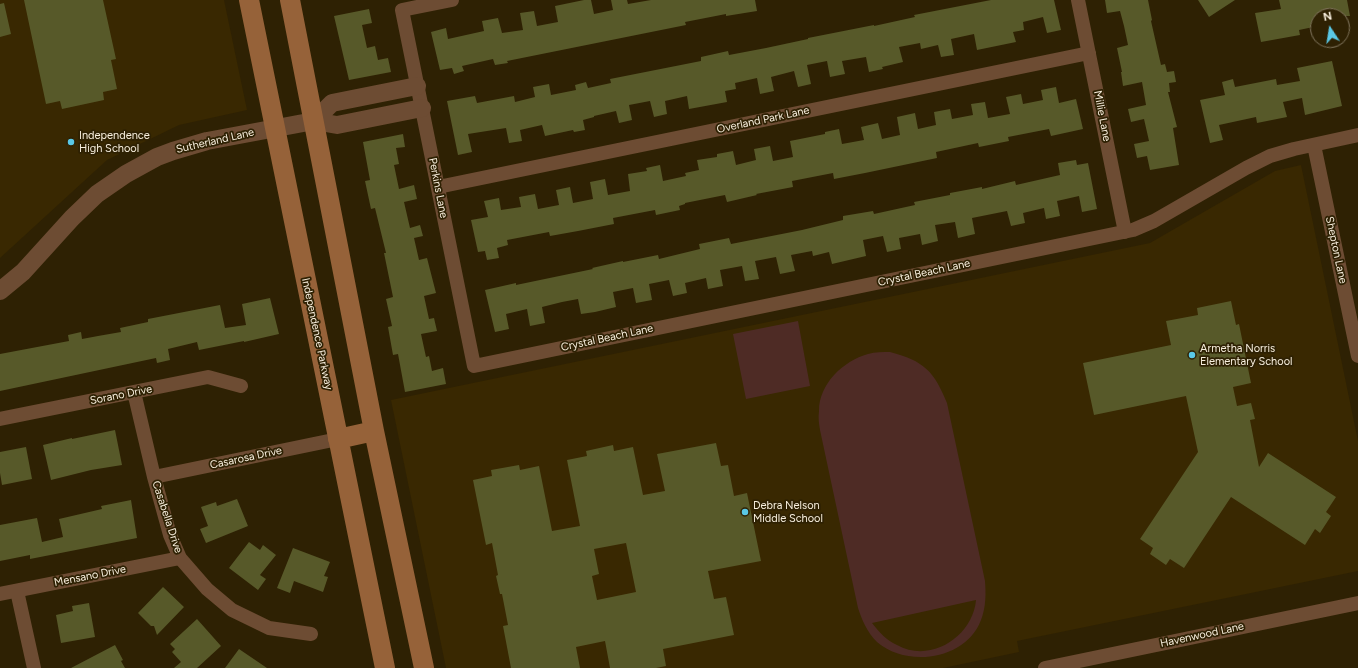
<!DOCTYPE html>
<style>
body{margin:0}
#map{position:relative;width:1358px;height:668px;overflow:hidden;background:#2e2103;font-family:Figtree,sans-serif}
canvas{display:block}
.north{position:absolute;left:1310px;top:8px;width:40px;height:40px;box-sizing:border-box;background:#2e2103;border:1px solid #7f735b;border-radius:50%;rotate:348deg;font-size:11px;font-weight:700;line-height:16px;text-align:center;color:#f8efde}
.north::after{content:'';display:block;margin:auto;width:14px;height:18px;background:#5ac8e6;clip-path:polygon(50% 0,100% 100%,50% 72%,0 100%)}
</style>
<div id="map">
<canvas width="1358" height="668"></canvas>
<div class="north">N</div>
</div>
<script>
const c = document.querySelector('canvas').getContext('2d');
c.lineJoin = 'round';
function fill(path, color) { c.fillStyle = color; c.fill(path, 'evenodd'); }
function strokePath(path, color, width, dash) { c.strokeStyle = color; c.lineWidth = width; c.lineCap = dash ? 'butt' : 'round'; c.setLineDash(dash || []); c.stroke(path); }
function write(font, color, halo, rows, align = 'center') {
  c.font = font + ' Figtree,sans-serif'; c.lineWidth = 3.5; c.setLineDash([]); c.textBaseline = 'middle'; c.strokeStyle = halo; c.fillStyle = color; for (const [text, x, y, turn = 0] of rows) {
    c.save(); c.translate(x, y); c.rotate((+turn || 0) * Math.PI / 180); c.textAlign = isNaN(turn) ? turn : align; if (halo) c.strokeText(text, 0, 0); c.fillText(text, 0, 0); c.restore();
  }
}
fill(new Path2D(`
 M0 0H224L247 110 179 125 107 160 0 258Z
 M1301 165 1358 441V571L1017 641 1019 652 943 668H446L391 400 1150 243 1275 171Z`), '#392801');
fill(new Path2D(`
 M798 321 810 386 746 399 733 334Z
 M890 352C924 361 934 371 947 403L985 581C986 594 986 607 981 620 966 660 907 668 877 642 867 632 862 620 858 608L820 430C819 424 818 418 819 411 819 384 843 361 868 354 875 352 883 352 890 352ZM976 600C973 636 931 664 897 645 886 640 879 632 872 623Z`), '#4e2b25');
fill(new Path2D(`
 M24 0H103L116 59 111 60 117 89 103 92 104 100 62 109 60 101 46 104Z
 M584 0H591L594 14 613 10 611 0H627L628 4 651 0H755L757 11 726 16V14L685 22 686 25 507 61 508 63 495 65 493 59 462 66 464 71 454 74 452 68 440 70 431 32 446 28 448 39 484 31 482 21 498 18 502 33 523 30 520 13 534 11 537 26 558 22 555 6Z
 M991 0H1054L1061 30 1047 33 1043 17 1023 22 1024 30 1013 32 1016 42 977 50 974 34 951 39 954 55 941 57 938 45 921 49 920 43 899 47 903 62 882 67 883 69 869 72 866 57 842 61 845 74 830 77 827 61 807 65 811 84 798 87 794 71 771 77 774 91 760 94 757 78 735 83 736 89 725 91 727 102 689 109 687 96 665 101 667 114 654 117 650 101 629 105 632 120 619 123 616 111 594 116V117L583 120 585 130 574 132 573 130 545 136 542 125 520 130 522 141 509 143 506 128 468 134 472 152 458 155 447 101 475 96 477 103 514 96 515 102 535 97 533 87 549 84 551 95 576 90 575 85 586 82 588 88 611 83 610 79 701 61V57L728 51 729 55 766 48 808 39V38L874 25V26L915 17 914 15Z
 M1105 0H1148L1152 20 1151 21 1161 65 1165 64 1167 72 1174 71 1176 82 1169 83 1170 92H1168L1177 127 1173 128 1179 165 1150 170 1147 156 1137 158 1134 144 1149 141 1144 119 1131 122 1128 109 1146 105 1142 82 1123 86 1121 72H1122L1117 48 1128 45 1124 26 1120 11 1107 13Z
 M1198 0H1235L1209 17Z
 M1279 0H1347L1350 16H1318V26L1299 30 1300 35 1261 42 1255 13 1281 9Z
 M4 3 11 34 0 37V4Z
 M369 9 372 23 362 25 367 48 375 46 378 60 388 58 391 72 349 80 334 16Z
 M1332 61 1342 106 1305 115 1302 98 1283 102 1287 117 1257 123 1256 117 1219 125 1223 140 1210 143 1200 100 1225 95 1222 82 1233 79 1235 87 1276 79 1277 85 1300 81 1297 68Z
 M1056 87 1059 103 1076 99 1083 129 1051 136 1049 129 1008 137 1009 141 979 147 978 143 936 152 937 158 865 173 834 179 833 173 792 181 793 187 756 194 757 195 727 202 725 195 685 203V204L679 206 680 210 656 215 655 210 613 218 614 224 578 231 550 236 549 232 507 240 508 245 497 248 499 258 487 260 485 251 478 252 471 220 488 217 484 201 499 198 501 210 521 207 519 197 535 194 538 209 559 205 556 190 570 187 573 203 593 199 590 182 605 179 608 195 630 191 628 174 647 171 646 168 660 165 663 181 686 176 685 173 699 170 697 160 717 157V154L733 151 736 165 756 160 754 149 770 146 773 161 793 157 790 141 825 134V132L839 129 842 144 864 140 861 127 878 123 882 139 900 135 897 117 915 113 918 129 936 125 934 112 950 109 952 119 973 115 971 104 985 102 988 118 1010 114 1006 97 1021 94 1023 104 1043 100 1041 90Z
 M403 134 405 147 396 148 399 164 394 165 399 189 414 185 417 199 404 202 410 228 420 225 423 236 414 238 419 260 427 258 436 293 424 296 429 319 434 318 437 331 421 334 426 357 429 356 432 371 443 368 446 384 405 392 398 354 393 355 388 327 392 326 386 299 393 297 384 253H386L375 208 371 209 365 181 370 180 363 142Z
 M1076 160 1077 165 1088 163 1097 209 1082 212 1079 196 1057 201 1060 216 1046 219 1044 208 1023 213 1025 223 1011 226 1007 211 972 218 975 234 958 238 955 222 935 225 938 241 922 245 920 234 899 238 901 249 887 252 883 236 863 240 866 256 832 264 829 252 813 256 812 251 791 255 795 271 780 274 776 257 755 261 759 279 745 281 742 266 720 270 723 286 708 289 706 278 685 283 687 293 673 296 669 280 649 284 652 300 636 303 633 288 613 292 616 307 595 312 581 314 578 299 562 302 542 307 545 323 530 326 527 309 506 314 509 329 495 332 485 290 516 283V285L593 269 592 268 623 261V262L658 255 659 259 700 249 699 244 729 238 731 244 802 230 843 220V216L873 211 874 214 915 205 914 202 950 195V193L982 187V189L1015 181 1016 185 1060 175 1058 163Z
 M270 298 279 334 244 342V341L199 350 197 342 168 349 170 360 157 363 156 358 0 391V354L69 341 68 335 81 332 82 339 98 336 121 332 120 328 148 322V319L220 305 225 328 246 325 242 304Z
 M1231 301 1236 325 1239 324 1251 383 1233 387 1237 406 1251 403 1255 419 1250 420 1259 467 1268 453 1336 497 1326 512 1331 516 1320 533 1315 529 1305 545 1231 497 1184 568 1170 559 1166 565 1150 554 1153 548 1140 539 1198 452 1186 396 1094 415 1083 363 1171 345 1166 321 1198 315 1197 308Z
 M115 430 122 465 91 470 51 480 43 445 72 438V439Z
 M716 443 721 466 728 465 734 496 747 493 761 561 708 571 714 599 726 597 734 635 663 649 666 666 656 668H610L605 641 576 647 580 668H511L503 626 508 625 502 594H500L496 576 498 575 492 543 486 545 473 480 492 476 491 470 519 465 520 470 539 466 552 531 580 526 567 460 587 456 586 451 613 445 614 451 633 447 643 495 665 491 657 454ZM626 543 636 592 597 600 592 576 599 574 594 549Z
 M26 447 32 479 2 485 0 473V452Z
 M237 499 248 526 206 543 200 529 208 526 201 507 216 502 217 506Z
 M131 500 137 538 30 559V555L0 561V525L37 518 42 542 63 537 59 519 102 509 101 506Z
 M249 542 260 550 263 545 276 555 260 575 266 579 258 590 229 568Z
 M293 548 330 562 324 576 328 577 323 592 294 581 290 593 277 588Z
 M163 587 184 607 157 635 154 626H151L138 613Z
 M89 603 95 637 61 643 56 615 73 611 72 606Z
 M197 619 221 646 197 668H174L181 662 172 652 175 649 170 644Z
 M115 645 123 660 121 661 125 668H71Z
 M239 649 267 668H225Z`), '#575929');
strokePath(new Path2D(`
 M452 0 402 10 474 366 1133 230 1154 221 1246 168 1270 156 1294 149 1358 135
 M1078 0 1125 232
 M1314 145 1358 356
 M438 187 1089 53
 M134 392 154 477 170 535 180 558 207 589 232 610 269 628 311 634
 M0 419 208 377 241 386
 M154 477 338 439
 M17 591 34 668
 M0 594 180 558
 M1045 668 1358 603`), '#6d4c33', 14);
strokePath(new Path2D(`
 M314 121 332 103 417 86
 M0 291 23 272 72 218 97 194 126 174 157 157 173 151 207 141 314 121 337 125 422 108`), '#6d4c33', 18);
strokePath(new Path2D(`
 M249 0 385 668
 M290 0 374 431 424 668
 M338 439 374 431`), '#966239', 20);
for (const [x, y, r, color] of [
 [71,142,4,"#5ac8e6"],
 [1192,355,4,"#5ac8e6"],
 [745,512,4,"#5ac8e6"]
]) { const dot = new Path2D(); dot.arc(x, y, r, 0, 2 * Math.PI); c.fillStyle = color; c.fill(dot); strokePath(dot, '#2e2103', 1.5); }
write('11px', '#f8efde', '#2e2103', [
 ["Millie Lane",1102,116,79],
 ["Overland Park Lane",763,120,-12],
 ["Sutherland Lane",215,141,-13],
 ["Perkins Lane",438,188,79],
 ["Shepton Lane",1336,250,78],
 ["Crystal Beach Lane",924,273,-12],
 ["Independence Parkway",317,334,78],
 ["Crystal Beach Lane",607,338,-12],
 ["Sorano Drive",121,395,-11],
 ["Casarosa Drive",246,458,-12],
 ["Casabella Drive",167,517,72],
 ["Mensano Drive",90,576,-11],
 ["Havenwood Lane",1202,635,-12]
]);
write('11px', '#f8efde', '#2e2103', [
 ["Independence",79,136],
 ["High School",79,149],
 ["Armetha Norris",1200,349],
 ["Elementary School",1200,362],
 ["Debra Nelson",753,506],
 ["Middle School",753,519]
], 'left');
</script>
